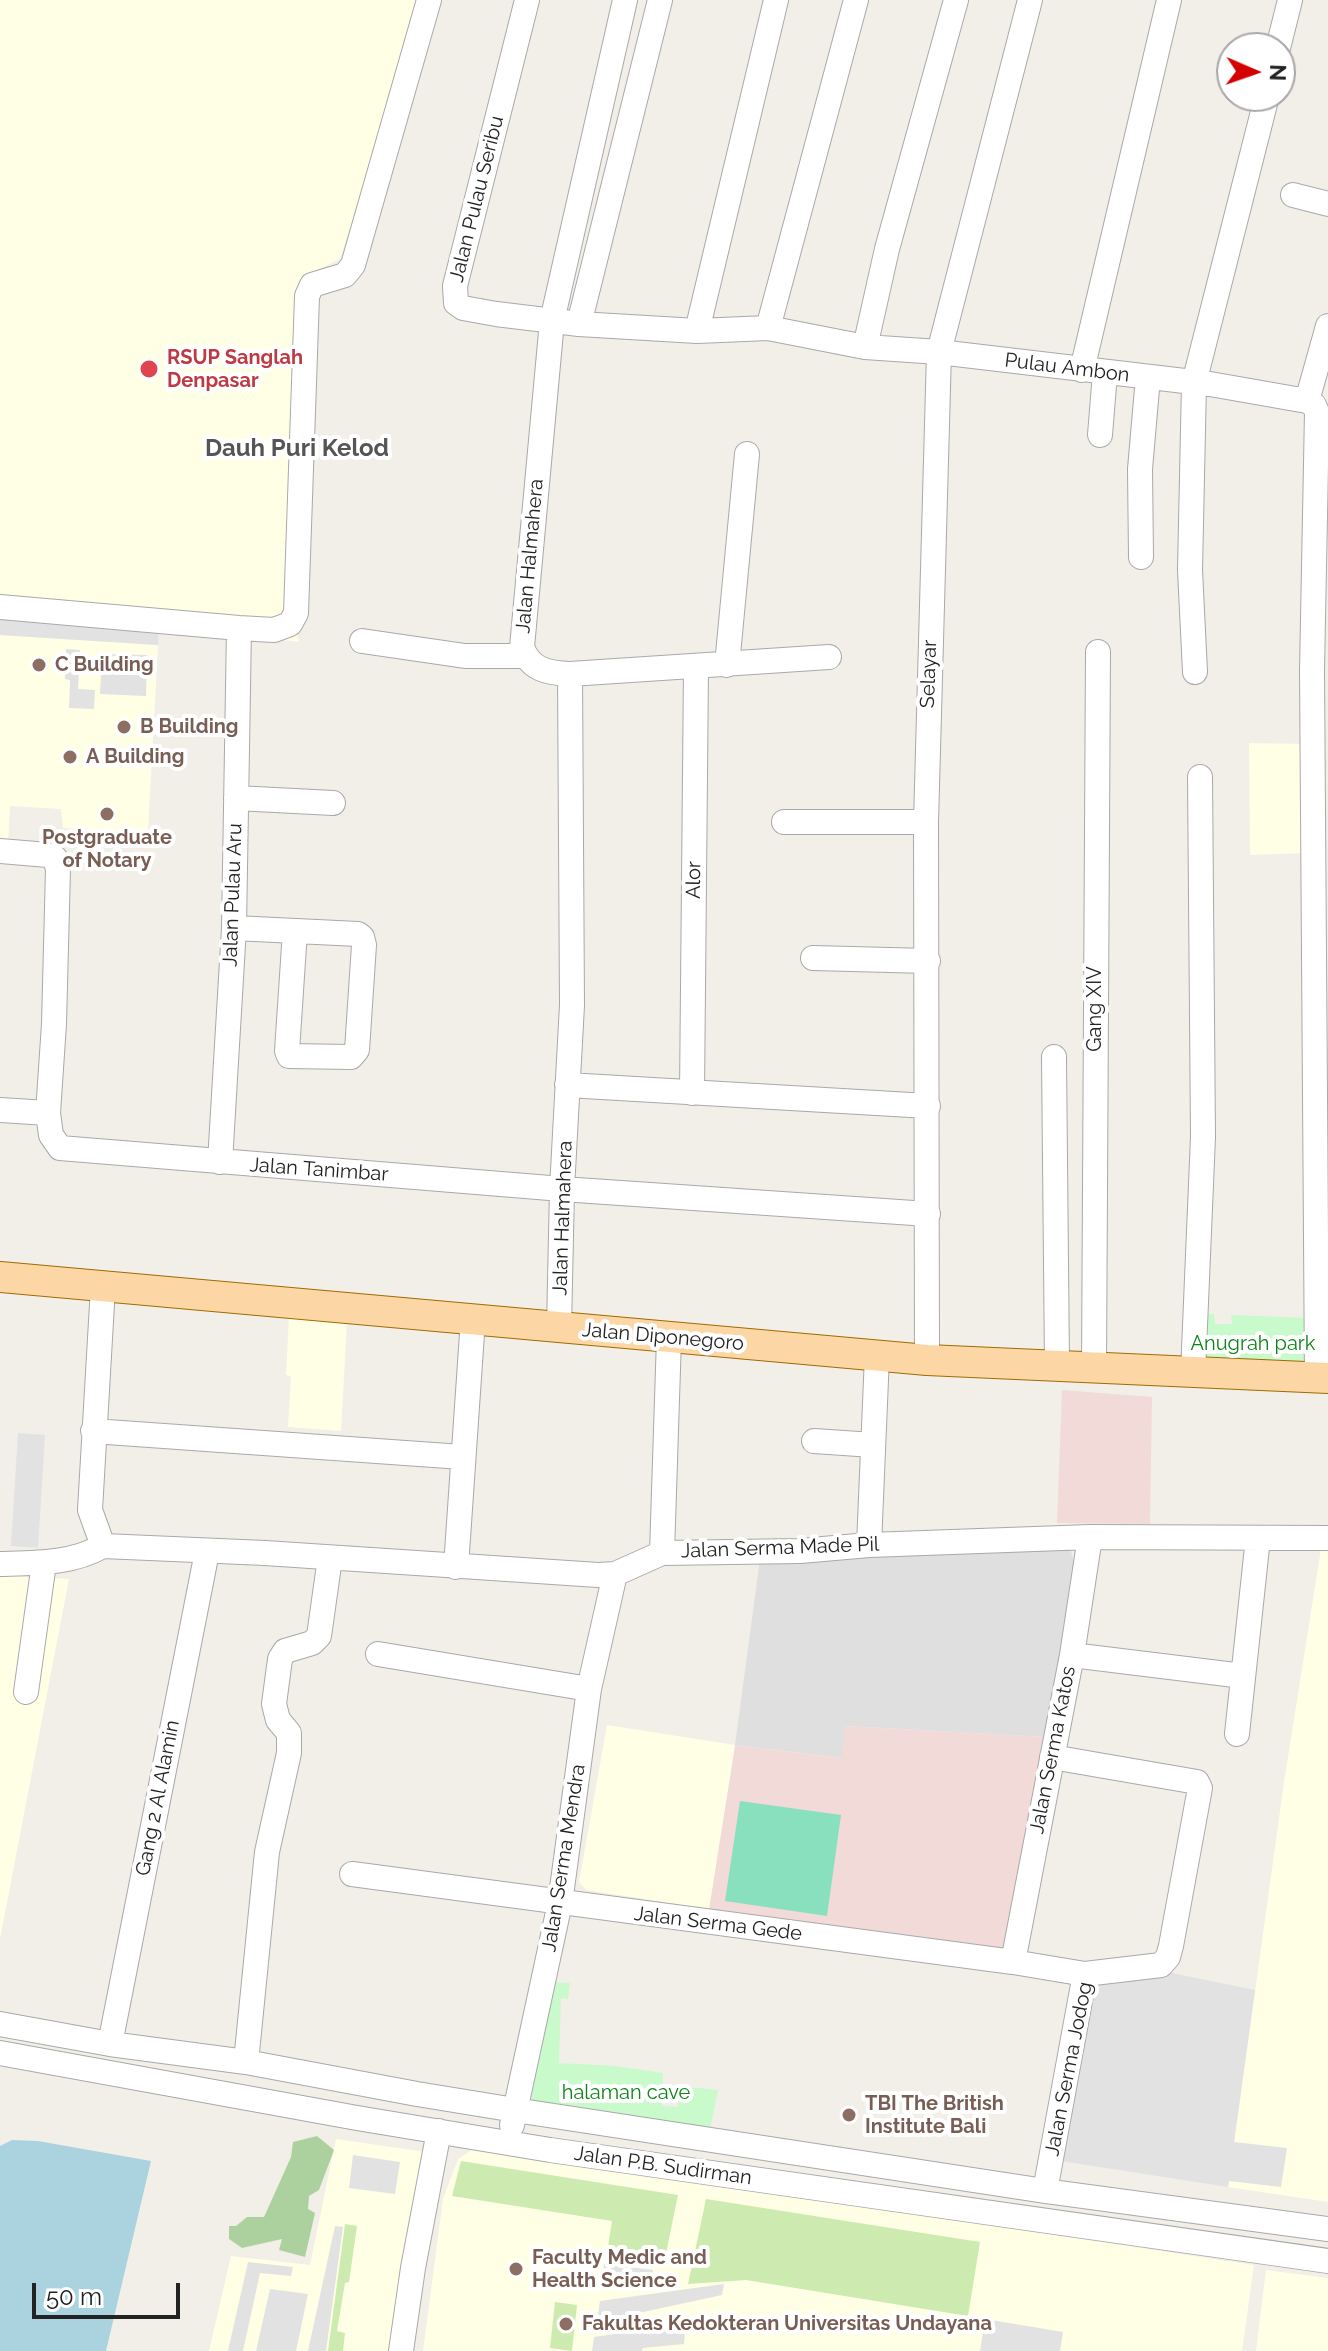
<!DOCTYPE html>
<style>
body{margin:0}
#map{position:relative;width:1328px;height:2351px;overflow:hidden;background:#f2efe9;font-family:Raleway,sans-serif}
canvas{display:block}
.north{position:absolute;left:1216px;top:32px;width:80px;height:80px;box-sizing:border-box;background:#fff;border:2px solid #a7a7a7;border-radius:50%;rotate:92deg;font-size:22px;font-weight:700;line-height:32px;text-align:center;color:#222}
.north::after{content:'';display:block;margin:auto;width:28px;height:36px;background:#d40000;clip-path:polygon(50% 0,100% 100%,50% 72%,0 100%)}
.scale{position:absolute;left:32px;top:2283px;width:148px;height:36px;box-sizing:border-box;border:4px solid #222;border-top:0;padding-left:10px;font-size:24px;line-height:28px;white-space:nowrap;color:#222;-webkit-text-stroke:6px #fff;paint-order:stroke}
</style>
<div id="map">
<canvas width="1328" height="2351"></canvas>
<div class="north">N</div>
<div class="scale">50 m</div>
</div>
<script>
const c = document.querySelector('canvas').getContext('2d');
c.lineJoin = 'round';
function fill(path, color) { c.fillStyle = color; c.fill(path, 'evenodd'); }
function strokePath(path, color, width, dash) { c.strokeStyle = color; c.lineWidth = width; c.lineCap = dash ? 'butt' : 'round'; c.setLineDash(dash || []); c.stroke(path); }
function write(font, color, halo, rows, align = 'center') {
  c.font = font + ' Raleway,sans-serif'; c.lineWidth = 8; c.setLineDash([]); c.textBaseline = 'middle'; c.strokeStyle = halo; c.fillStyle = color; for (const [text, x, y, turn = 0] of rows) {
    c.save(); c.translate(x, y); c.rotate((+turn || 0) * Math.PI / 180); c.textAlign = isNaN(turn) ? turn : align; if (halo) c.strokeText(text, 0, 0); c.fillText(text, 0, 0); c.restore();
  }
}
fill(new Path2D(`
 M1070 1548 1074 1561 1046 1737 846 1726 843 1758 735 1745 760 1559Z`), '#e0dfdf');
fill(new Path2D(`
 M1062 1390 1152 1397 1150 1524 1057 1523Z
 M845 1726 1046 1737 1004 1949 709 1909 735 1745 842 1758Z`), '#f2dad9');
fill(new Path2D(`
 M0 0H421L340 259 305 276 286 572 299 642 159 624 0 613Z
 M0 635 158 645 148 832 63 828 61 809 10 806 8 844H0Z
 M1249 743 1305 744 1307 853 1250 855Z
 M289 1317 347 1322 341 1431 288 1427 291 1376 286 1375Z
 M1321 1549H1328V2202L1228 2187 1284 1782Z
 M0 1575 69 1579 0 1939Z
 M607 1725 735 1745 709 1909 586 1890 579 1882Z
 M336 2139 426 2152 398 2351H209L231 2256 310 2265Z
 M475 2148 1254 2265 1242 2351H423L443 2199 458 2159Z
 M1266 2270 1328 2278V2351H1256Z`), '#ffffe5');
fill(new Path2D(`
 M461 2161 678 2195 664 2263 607 2253 612 2221 452 2196Z
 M706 2199 980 2242 968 2316 746 2280 688 2284Z
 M345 2224 357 2226 349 2282 345 2283 337 2331 345 2333 343 2351H328Z
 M555 2302 577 2305 572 2351 550 2348Z`), '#cdebb0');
fill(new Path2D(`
 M317 2136 334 2150 319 2190 309 2196 308 2209 315 2213 305 2257 279 2250 282 2239 242 2248 229 2239V2226H236L247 2217H264L291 2157 293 2142Z`), '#add19e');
fill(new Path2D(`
 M1214 1314 1215 1324H1232L1231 1315 1308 1318 1307 1373 1185 1372 1188 1315Z
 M547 1982 570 1983 568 1999 561 1998 559 2063 615 2066 663 2073 662 2106 678 2107 680 2086 718 2090 710 2130 531 2104Z`), '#c8facc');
fill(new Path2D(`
 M740 1801 841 1815 827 1916 725 1901Z`), '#88e0be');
fill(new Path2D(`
 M0 613 159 624 158 645 0 635Z
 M66 649 80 650 78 689 95 690 94 709 69 708 70 680 65 679Z
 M102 654 147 655 146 696 100 694Z
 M18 1433 45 1435 38 1548 11 1546Z
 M1167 1972 1255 1990 1234 2142 1287 2148 1281 2187 1229 2181 1228 2187 1061 2161 1089 1980Z
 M353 2155 400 2162 395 2194 349 2188Z
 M335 2226 343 2227 326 2351H308Z
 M248 2262 293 2267 291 2276 260 2273 243 2351H228Z
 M604 2264 653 2270 651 2285 603 2281Z
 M724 2284 722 2295 597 2322 600 2301Z
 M270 2289 308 2294 296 2351H256Z
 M985 2319 1063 2332 1060 2351H980Z
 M686 2324 684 2344 643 2348 642 2351H592L594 2337Z`), '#e2e2e2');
fill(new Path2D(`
 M12 2140 38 2141 151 2161 106 2351H0V2146Z`), '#aad3df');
const minor = new Path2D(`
 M527 0 455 286 456 303 463 308 496 314 579 324 697 331 768 328 865 347 939 352 1210 384 1307 401 1314 405 1317 412 1312 671 1317 1378
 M625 0 552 321 522 647C530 670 548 673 570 674L829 657
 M1278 48 1290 0
 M1293 195 1328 204
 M579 324 660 0
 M768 328 856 0
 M697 331 776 0
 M865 347 887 249 956 0
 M1082 370 1169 0
 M1307 401 1328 326
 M1100 435 1105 373
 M1141 557 1140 469 1148 377
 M0 607 239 628 274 630 290 624 296 613 307 296 312 285 345 275 353 265 429 0
 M362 641 465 656H525
 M727 665 747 454
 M1195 672 1190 570 1194 383 1267 96
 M236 798 333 803
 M784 822H926
 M0 851 48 855 55 858 58 869 54 1024 48 1113 51 1135 60 1148 562 1189 928 1214
 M234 928 358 934 362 937 364 945 357 1050 351 1057 289 1056 287 1051 295 931
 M813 958 928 961
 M1054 1057 1057 1366
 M567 1085 928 1106
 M692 1093 696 668
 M0 1110 48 1113
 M220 1162 234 928 239 628
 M103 1287 90 1510 103 1546
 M559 1328 562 1189 572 1005 570 674
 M927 1360 926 822 939 352 1030 0
 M1094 1367 1098 652
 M1193 1373 1203 1137 1200 777
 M93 1431 462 1457
 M814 1441 873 1445
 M869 1545 877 1356
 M662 1553 669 1338
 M0 1564C36 1563 71 1564 103 1546L265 1553 598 1575 615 1574 662 1553 800 1551 869 1545 1090 1537 1328 1538
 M456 1567 473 1319
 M378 1654 589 1689
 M1072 1655 1243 1676
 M26 1692 44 1563
 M1237 1734 1258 1538
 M352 1874 1013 1962 1085 1974 1161 1965 1168 1957 1171 1946 1200 1788 1197 1782 1052 1757
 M1013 1962 1072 1655 1090 1537
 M0 2024 110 2044 246 2062 417 2094 515 2110 1045 2191 1328 2229
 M110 2044 207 1552
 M0 2053 357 2118 550 2150 1328 2261
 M246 2062 267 1852 289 1753V1733L278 1720 274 1704 280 1659 285 1651 312 1643 319 1636 330 1558
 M512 2125 560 1903 589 1689 615 1574
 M1045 2191 1085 1974
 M401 2351 413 2268 439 2131`);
const major = new Path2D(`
 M0 1277 927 1360 1328 1378`);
strokePath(minor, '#a9a9a9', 26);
strokePath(major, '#a06b00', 32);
strokePath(minor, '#fff', 24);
strokePath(major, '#fcd6a4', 30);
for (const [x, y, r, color] of [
 [149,369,10,"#e0444e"],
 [39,665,8,"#8d6e63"],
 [124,727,8,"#8d6e63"],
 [70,757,8,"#8d6e63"],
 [107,814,8,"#8d6e63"],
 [849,2115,8,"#8d6e63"],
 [516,2269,8,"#8d6e63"],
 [566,2324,8,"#8d6e63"]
]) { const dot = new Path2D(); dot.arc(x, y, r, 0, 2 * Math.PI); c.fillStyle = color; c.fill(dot); strokePath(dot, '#fff', 3); }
write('20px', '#222', '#fff', [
 ["Jalan Pulau Seribu",477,199,-76],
 ["Pulau Ambon",1067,368,7],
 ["Jalan Halmahera",530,556,-85],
 ["Selayar",929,674,-88],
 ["Alor",694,880,-89],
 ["Jalan Pulau Aru",233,895,-88],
 ["Gang XIV",1095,1009,-90],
 ["Jalan Tanimbar",319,1170,4],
 ["Jalan Halmahera",563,1218,-88],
 ["Jalan Diponegoro",663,1337,5],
 ["Jalan Serma Made Pil",780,1548,-2],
 ["Jalan Serma Katos",1053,1750,-79],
 ["Gang 2 Al Alamin",158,1798,-79],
 ["Jalan Serma Mendra",564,1858,-81],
 ["Jalan Serma Gede",718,1924,7],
 ["Jalan Serma Jodog",1069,2069,-79],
 ["Jalan P.B. Sudirman",663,2166,8]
]);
write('bold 20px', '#be3a42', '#fff', [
 ["RSUP Sanglah",167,358],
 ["Denpasar",167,381]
], 'left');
write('bold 20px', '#785e54', '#fff', [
 ["C Building",55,665],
 ["B Building",140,727],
 ["A Building",86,757],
 ["Postgraduate",107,838,"center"],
 ["of Notary",107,861,"center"],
 ["TBI The British",865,2104],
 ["Institute Bali",865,2127],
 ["Faculty Medic and",532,2258],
 ["Health Science",532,2281],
 ["Fakultas Kedokteran Universitas Undayana",582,2324]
], 'left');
write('20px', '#0c8416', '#fff', [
 ["Anugrah park",1253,1344],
 ["halaman cave",626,2093]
]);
write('bold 24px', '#555', '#fff', [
 ["Dauh Puri Kelod",297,449]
]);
</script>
